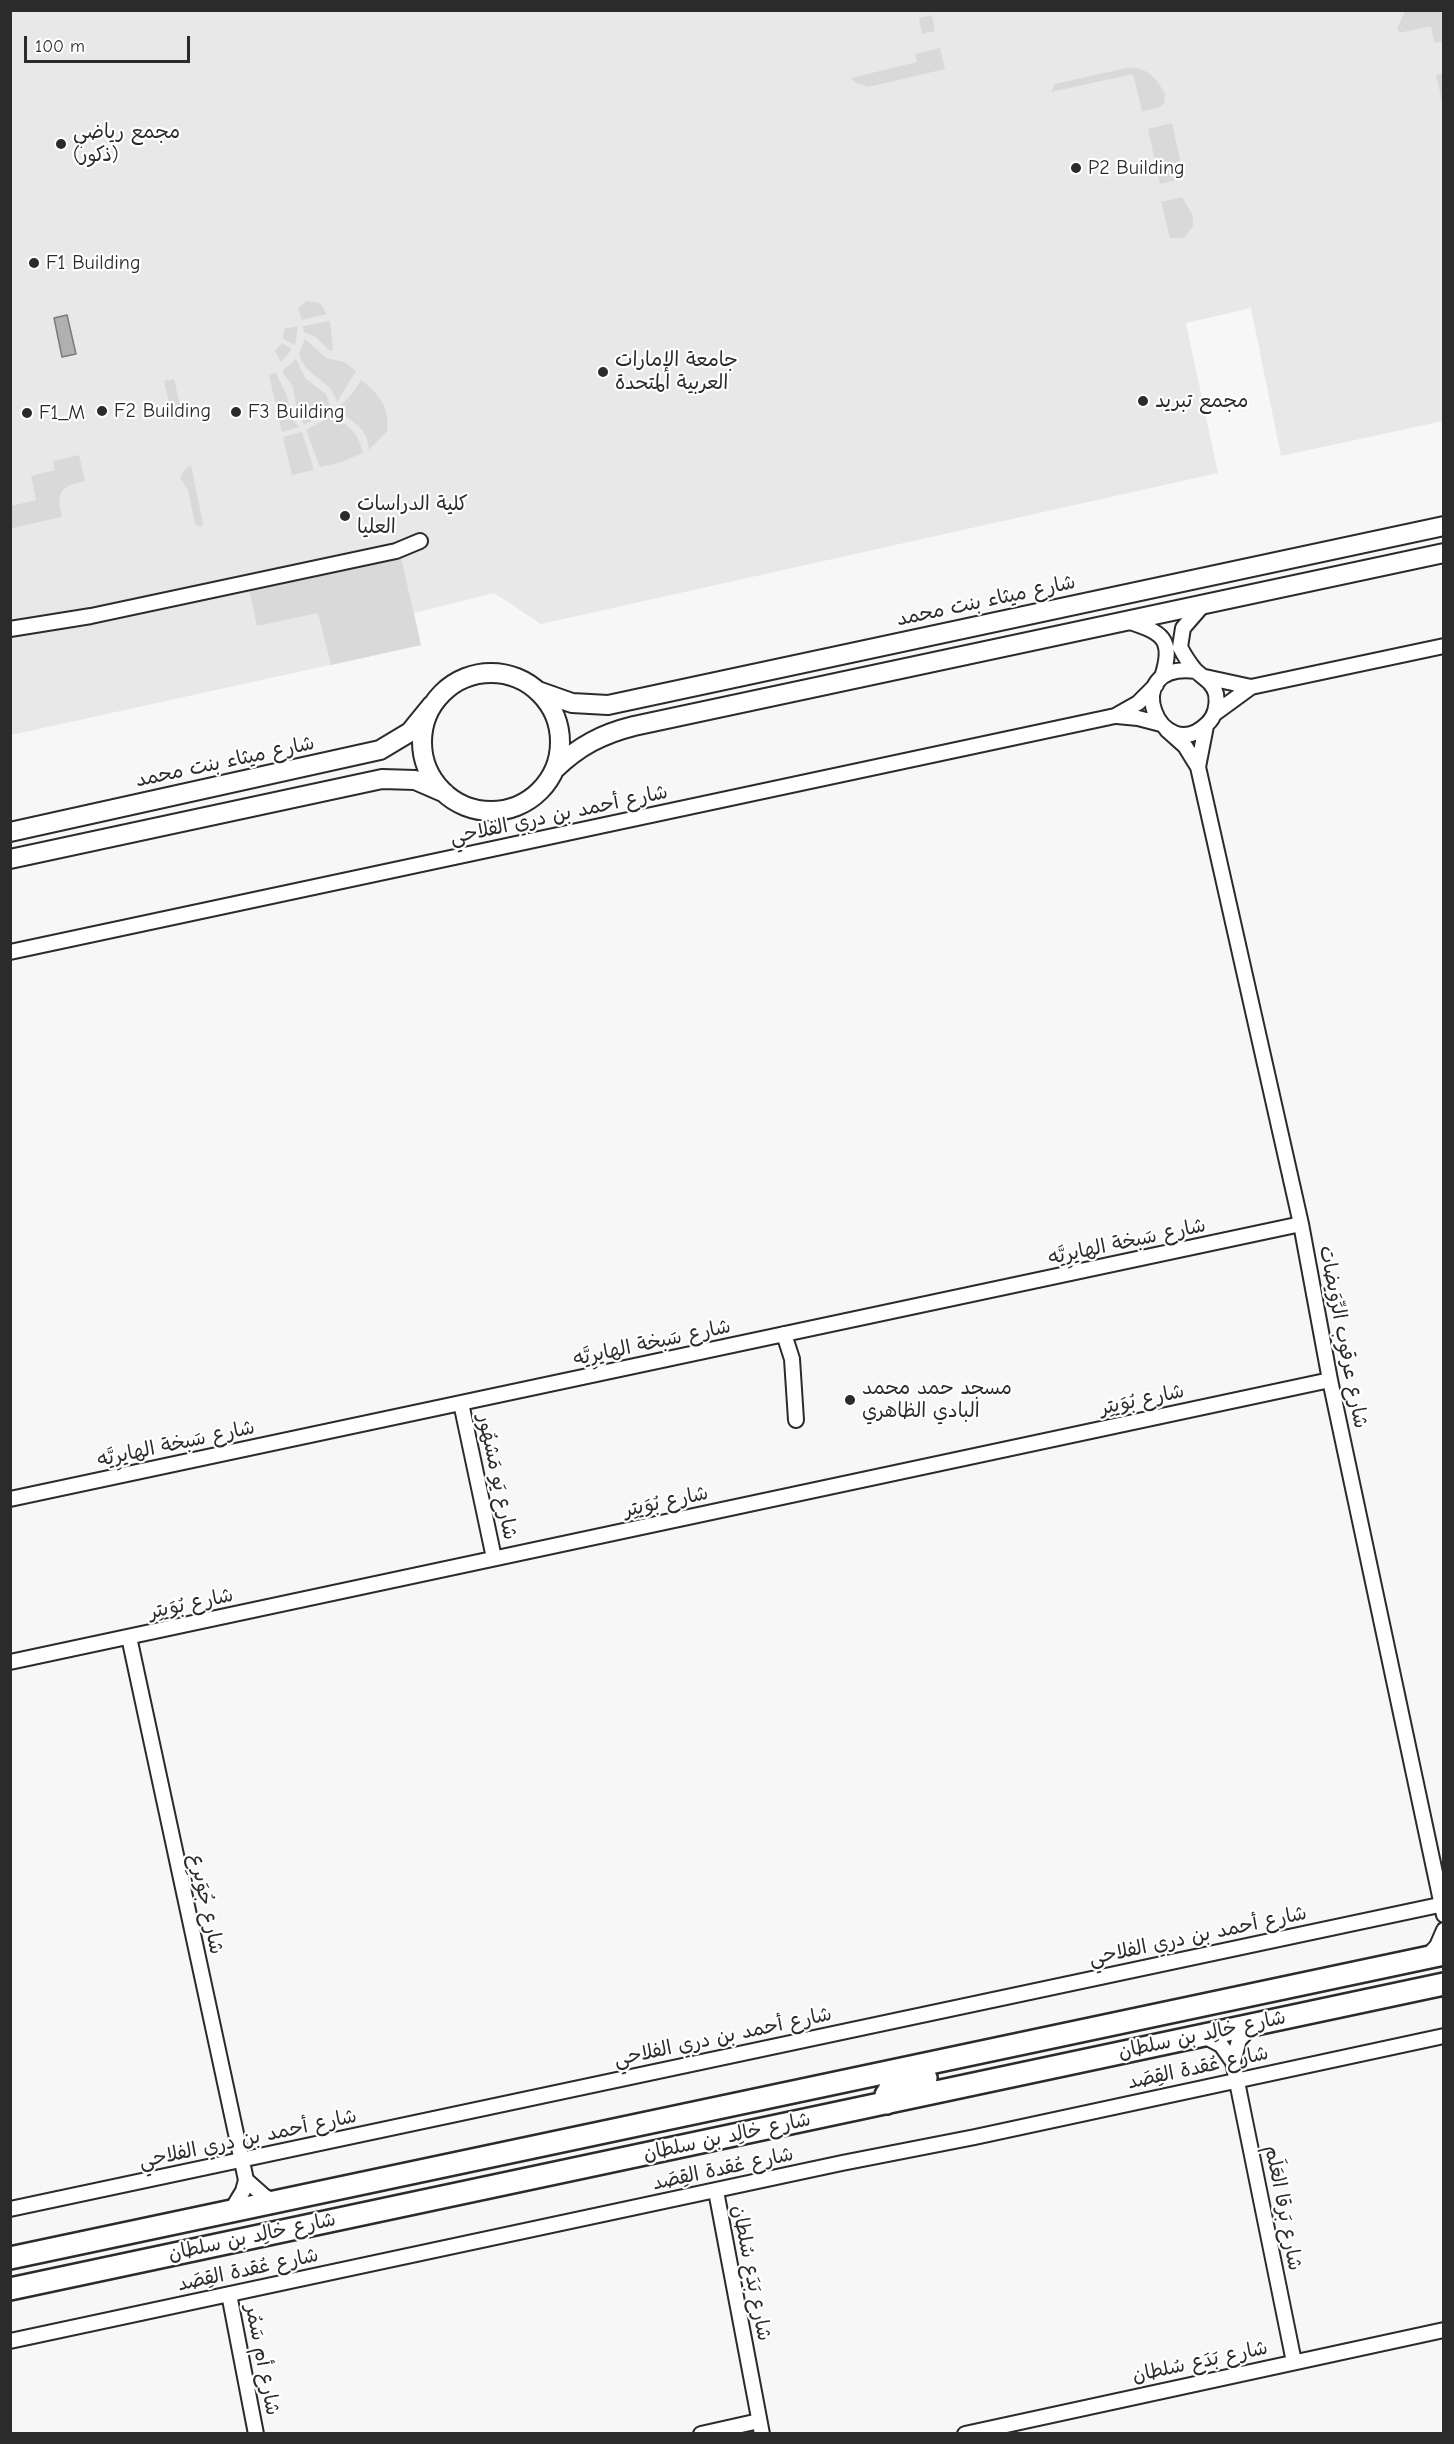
<!DOCTYPE html>
<meta charset="utf-8">
<style>
body{margin:0}
#map{position:relative;width:1454px;height:2444px;overflow:hidden;background:#f7f7f7;font-family:"Comic Neue",sans-serif}
canvas{display:block}
.frame{position:absolute;inset:0;border:12px solid #2b2b2b;pointer-events:none}
.scale{position:absolute;left:24px;top:36px;width:166px;height:27px;box-sizing:border-box;border:3px solid #2b2b2b;border-top:0;padding-left:8px;font-size:18px;line-height:21px;white-space:nowrap;color:#2b2b2b;-webkit-text-stroke:4px #fff;paint-order:stroke}
</style>
<div id="map">
<canvas width="1454" height="2444"></canvas>
<div class="frame"></div>
<div class="scale">100 m</div>
</div>
<script>
const c = document.querySelector('canvas').getContext('2d');
c.lineJoin = 'round';
function fill(path, color) { c.fillStyle = color; c.fill(path, 'evenodd'); }
function strokePath(path, color, width, dash) { c.strokeStyle = color; c.lineWidth = width; c.lineCap = dash ? 'butt' : 'round'; c.setLineDash(dash || []); c.stroke(path); }
function write(font, color, halo, rows, align = 'center') {
  c.font = font + ' "Comic Neue","Playpen Sans Arabic",sans-serif'; c.lineWidth = 4.5; c.setLineDash([]); c.textBaseline = 'middle'; c.strokeStyle = halo; c.fillStyle = color; for (const [text, x, y, turn = 0] of rows) {
    c.save(); c.translate(x, y); c.rotate((+turn || 0) * Math.PI / 180); c.textAlign = isNaN(turn) ? turn : align; if (halo) c.strokeText(text, 0, 0); c.fillText(text, 0, 0); c.restore();
  }
}
fill(new Path2D(`
 M10 11H1443V421L1281 456 1251 308 1186 323 1218 473 541 624 494 593 414 613 421 645 11 735Z`), '#e8e8e8');
fill(new Path2D(`
 M1405 11H1443V41L1434 43 1431 26 1399 33 1397 29Z
 M932 15 935 31 922 34 919 18Z
 M940 48 945 69 868 87 856 83 851 78 917 62 915 54Z
 M1126 68C1146 66 1156 77 1165 94L1164 104 1158 108 1142 111 1133 74 1051 92 1055 84Z
 M1443 73 1444 105H1443L1436 75Z
 M1172 123 1184 178 1160 184 1148 129Z
 M1182 197 1193 216V226L1184 238H1170L1161 202Z
 M307 301 320 303 327 314 302 320 298 308Z
 M330 321 333 350 330 351 316 337 304 332 303 326Z
 M298 326 295 345 283 339 284 329Z
 M305 339 326 358 344 362 356 371 337 402C331 379 305 377 299 354Z
 M282 343 292 349 281 362 275 351Z
 M296 359 306 379 326 394 331 408 304 425 297 411 293 387 282 371Z
 M276 373 287 396 292 418 299 427 282 432 269 375Z
 M174 379 183 418 173 420 164 381Z
 M361 380C379 394 390 407 387 431L369 450C367 424 352 425 338 408L351 395Z
 M334 411C347 432 356 424 363 453L339 463 320 467 306 430 321 422Z
 M302 432 314 470 292 475 283 437Z
 M79 455 85 481C60 487 56 490 62 517L12 528 11 506 36 500 31 476 55 470 53 461Z
 M191 465 203 524 200 527 195 524 188 490 180 478 184 470Z
 M401 558 421 645 331 665 318 613 257 626 249 589Z`), '#d9d9d9');
const water = new Path2D(`
 M67 315 76 354 62 357 54 318Z`);
fill(water, '#b0b0b0');
strokePath(water, '#7b7b7b', 1.5);
const minor = new Path2D(`
 M1127 621C1161 632 1175 638 1162 677
 M10 629 91 616 396 551 420 541
 M1196 671C1116 661 1161 769 1207 724 1215 717 1218 705 1216 694 1213 682 1203 678 1195 670 1189 663 1184 655 1180 647L1183 628 1203 605
 M1205 677 1251 687 1444 646
 M1214 714 1251 687
 M1117 716 1138 718 1161 724
 M1167 730 1185 746 1198 767 1301 1224 1330 1380 1444 1915
 M1198 767 1206 726
 M10 952 1115 716 1138 703 1156 685
 M784 1334 792 1359 796 1420
 M461 1403 494 1558
 M10 1499 1301 1224
 M129 1637 246 2180 243 2191 231 2211
 M10 1662 1330 1380
 M1426 1958 1437 1946 1444 1930
 M1202 2035 1221 2045 1233 2062 1294 2362
 M1233 2062 1239 2040 1253 2025
 M246 2180 264 2196 274 2202
 M716 2191 762 2434
 M10 2209 1444 1904
 M229 2294 256 2434
 M10 2341 842 2163 975 2137 1444 2036
 M701 2434 759 2421
 M965 2434 1444 2330`);
const secondary = new Path2D(`
 M422 742a69 69 0 1 1 138 0a69 69 0 1 1-138 0Z
 M538 691 572 703 608 705 1444 526
 M555 769C579 746 602 734 634 726L1444 553
 M10 832 380 750 410 732 432 705
 M10 859 382 779 415 780 445 793`);
const primary = new Path2D(`
 M887 2103 886 2095 891 2087 926 2078
 M10 2258 1444 1954
 M10 2289 1444 1984`);
strokePath(minor, '#2b2b2b', 18);
strokePath(secondary, '#2b2b2b', 22);
strokePath(primary, '#2b2b2b', 26);
strokePath(minor, '#fff', 14);
strokePath(secondary, '#fff', 18);
strokePath(primary, '#fff', 21);
for (const [x, y, r, color] of [
 [61,144,6,"#2b2b2b"],
 [1076,168,6,"#2b2b2b"],
 [34,263,6,"#2b2b2b"],
 [603,372,6,"#2b2b2b"],
 [1143,401,6,"#2b2b2b"],
 [102,411,6,"#2b2b2b"],
 [236,412,6,"#2b2b2b"],
 [27,413,6,"#2b2b2b"],
 [345,516,6,"#2b2b2b"],
 [850,1400,6,"#2b2b2b"]
]) { const dot = new Path2D(); dot.arc(x, y, r, 0, 2 * Math.PI); c.fillStyle = color; c.fill(dot); strokePath(dot, '#fff', 2); }
write('20px', '#2b2b2b', '#fff', [
 ["مجمع رياضي",73,132],
 ["(ذكور)",73,155],
 ["P2 Building",1088,168],
 ["F1 Building",46,263],
 ["جامعة الإمارات",615,360],
 ["العربية المتحدة",615,383],
 ["مجمع تبريد",1155,401],
 ["F2 Building",114,411],
 ["F3 Building",248,412],
 ["F1_M",39,413],
 ["كلية الدراسات",357,504],
 ["العليا",357,527],
 ["مسجد حمد محمد",862,1388],
 ["البادي الظاهري",862,1411]
], 'left');
write('20px', '#2b2b2b', '#fff', [
 ["شارع ميثاء بنت محمد",986,601,-12],
 ["شارع ميثاء بنت محمد",225,762,-12],
 ["شارع أحمد بن دري الفلاحي",559,815,-12],
 ["شارع سَبخة الهايرِيَّه",1127,1242,-12],
 ["شارع عرقوب الرِّوَيضات",1343,1337,79],
 ["شارع سَبخة الهايرِيَّه",652,1343,-12],
 ["شارع بُوَيتِر",1142,1400,-12],
 ["شارع سَبخة الهايرِيَّه",176,1444,-12],
 ["شارع يَو مَشهُور",497,1477,78],
 ["شارع بُوَيتِر",666,1502,-12],
 ["شارع بُوَيتِر",191,1604,-12],
 ["شارع جُوَيرِع",206,1904,78],
 ["شارع أحمد بن دري الفلاحي",1198,1936,-12],
 ["شارع خالِد بن سلطان",1202,2035,-12],
 ["شارع أحمد بن دري الفلاحي",723,2037,-12],
 ["شارع عُقدة القِصَد",1198,2068,-12],
 ["شارع خالِد بن سلطان",727,2137,-12],
 ["شارع أحمد بن دري الفلاحي",248,2139,-12],
 ["شارع عُقدة القِصَد",723,2169,-12],
 ["شارع بَرقا العَلَم",1283,2208,79],
 ["شارع خالِد بن سلطان",252,2237,-12],
 ["شارع عُقدة القِصَد",248,2270,-12],
 ["شارع بَدَع سُلطان",751,2273,79],
 ["شارع أم سَمُر",262,2360,79],
 ["شارع بَدَع سُلطان",1200,2362,-12]
]);
</script>
